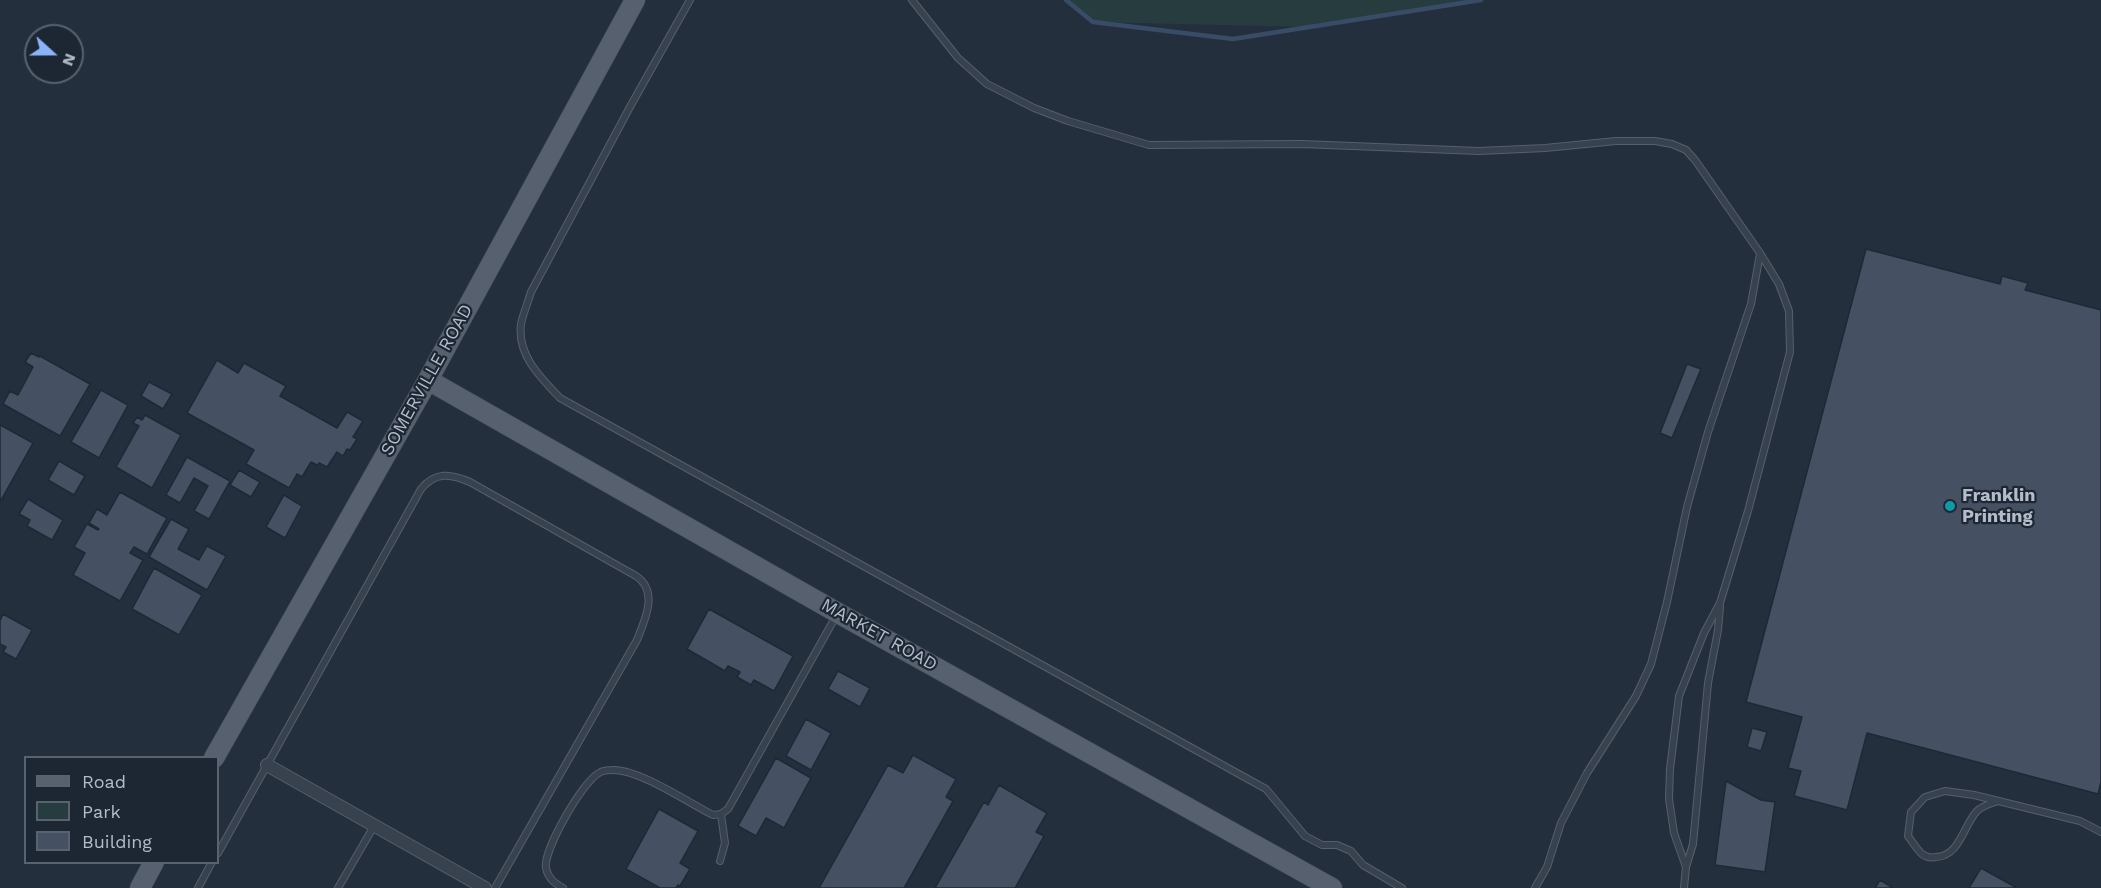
<!DOCTYPE html>
<style>
body{margin:0}
#map{position:relative;width:2101px;height:888px;overflow:hidden;background:#242f3e;font-family:"Work Sans",sans-serif}
canvas{display:block}
.legend{position:absolute;left:24px;top:756px;width:195px;height:108px;box-sizing:border-box;background:#1d2633;border:2px solid #59626f;margin:0;padding:8px 10px;list-style:none;font-size:18px;color:#b4bcc9}
.legend li{display:flex;align-items:center;gap:12px;height:30px}
.legend b{width:30px;border:2px solid #59626f}
.north{position:absolute;left:24px;top:24px;width:60px;height:60px;box-sizing:border-box;background:#1d2633;border:2px solid #59626f;border-radius:50%;rotate:111deg;font-size:16px;font-weight:700;line-height:24px;text-align:center;color:#b4bcc9}
.north::after{content:'';display:block;margin:auto;width:21px;height:27px;background:#8ab4f8;clip-path:polygon(50% 0,100% 100%,50% 72%,0 100%)}
</style>
<div id="map">
<canvas width="2101" height="888"></canvas>
<ul class="legend">
<li><b style="height:8px;background:#56606e"></b>Road</li>
<li><b style="height:16px;background:#263c3f"></b>Park</li>
<li><b style="height:16px;background:#455162"></b>Building</li>
</ul>
<div class="north">N</div>
</div>
<script>
const c = document.querySelector('canvas').getContext('2d');
c.lineJoin = 'round';
function fill(path, color) { c.fillStyle = color; c.fill(path, 'evenodd'); }
function strokePath(path, color, width, dash) { c.strokeStyle = color; c.lineWidth = width; c.lineCap = dash ? 'butt' : 'round'; c.setLineDash(dash || []); c.stroke(path); }
function write(font, color, halo, rows, align = 'center') {
  c.font = font + ' "Work Sans",sans-serif'; c.lineWidth = 4.5; c.setLineDash([]); c.textBaseline = 'middle'; c.strokeStyle = halo; c.fillStyle = color; for (const [text, x, y, turn = 0] of rows) {
    c.save(); c.translate(x, y); c.rotate((+turn || 0) * Math.PI / 180); c.textAlign = isNaN(turn) ? turn : align; if (halo) c.strokeText(text, 0, 0); c.fillText(text, 0, 0); c.restore();
  }
}
fill(new Path2D(`
 M1066 0H1475L1309 27 1093 22Z`), '#263c3f');
strokePath(new Path2D(`
 M1066 0 1093 22 1233 39 1481 0`), '#394c67', 4.5);
const building = new Path2D(`
 M1866 249 2000 284 2002 276 2028 283 2025 290 2101 310V782L2098 794 1867 733 1847 810 1794 796 1801 771 1788 768 1802 717 1746 702Z
 M31 353 39 357 40 356 90 384 60 436 3 404 10 391 18 395 33 367 25 362Z
 M217 360 238 373 244 363 286 386 280 396 337 428 347 412 363 421 353 437 357 439 350 450 347 449 343 456 337 452 327 467 319 463 317 465 311 462 302 477 297 474 289 488 246 464 254 450 187 413Z
 M1687 364 1701 369 1672 438 1660 433Z
 M149 382 172 394 163 409 141 396Z
 M101 390 128 405 99 458 71 442Z
 M145 415 181 435 152 488 116 467 139 426 133 423 137 417 142 420Z
 M0 425 33 443 0 502Z
 M187 457 230 481 209 519 194 511 208 486 194 478 180 503 166 495Z
 M59 461 85 476 74 495 48 480Z
 M239 470 260 482 251 497 230 485Z
 M120 492 167 518 147 554 134 547 130 553 143 560 120 601 73 575 85 553 74 547 87 524 98 530 99 529 89 523 97 509 107 515Z
 M284 495 302 506 285 538 266 527Z
 M28 499 63 520 52 540 27 526 30 520 19 514Z
 M171 519 189 529 178 549 199 560 207 546 226 556 207 590 149 557Z
 M154 568 202 595 179 635 132 609Z
 M709 609 793 656 774 691 754 680 751 685 737 677 740 672 728 666 725 671 687 649Z
 M3 614 32 630 16 659 3 652 6 647 0 644V621Z
 M838 671 870 688 860 707 828 689Z
 M806 719 831 733 811 770 786 756Z
 M1752 728 1767 732 1761 751 1747 747Z
 M913 755 956 779 946 797 953 801 904 888H819L888 765 903 773Z
 M776 758 811 778 784 828 766 818 756 836 738 826Z
 M1726 781 1761 800 1775 802 1765 872 1715 865Z
 M999 785 1047 813 1036 832 1044 836 1015 888H935L984 802 988 805Z
 M659 809 698 831 680 863 690 869 680 886 678 885 676 888H660L626 869Z
 M1981 868 2017 888H1969Z
 M1880 880 1893 888H1875Z`);
fill(building, '#455162');
strokePath(building, '#1f2835', 1.5);
const lane = new Path2D(`
 M690 0 631 105 531 292C528 302 523 314 521 324 517 355 540 377 560 398L1266 789 1305 836 1322 845H1337L1351 851 1363 865 1402 888
 M912 0 958 58 987 84 1034 108 1068 121 1149 145 1302 144 1479 151 1545 148 1616 141H1655L1672 144 1686 150 1695 160 1760 253 1779 284 1789 311 1790 352 1748 511 1720 603 1704 633 1679 696 1670 769 1669 799 1674 833 1686 867 1684 888
 M1998 801C1992 803 1982 806 1977 811 1963 826 1960 856 1936 857 1931 858 1926 857 1922 854 1917 850 1912 841 1908 836L1911 812 1925 797 1945 791 1974 795 2080 821 2101 832
 M218 853 421 489C435 472 450 473 470 482L636 576C659 591 645 620 637 640L495 888
 M720 861 725 843 721 814
 M1686 867 1693 844 1708 683 1718 630 1720 607
 M198 888 212 862
 M338 888 374 826
 M563 888C554 883 548 878 546 868 543 850 583 781 599 773 602 771 609 770 612 770 637 768 689 803 713 815L721 814 728 809 836 616
 M1535 888 1547 867 1561 823 1587 773 1636 696 1651 664 1667 602 1687 507 1708 432 1751 304 1760 254`);
const street = new Path2D(`
 M267 765 485 888`);
const primary = new Path2D(`
 M428 380 838 613 1332 888
 M214 758 428 380 635 0
 M140 888 154 862`);
strokePath(lane, '#565f6c', 8);
strokePath(street, '#565f6c', 14);
strokePath(primary, '#414a57', 21);
strokePath(lane, '#38414e', 6);
strokePath(street, '#38414e', 12);
strokePath(primary, '#56606e', 20);
for (const [x, y, r, color] of [
 [1950,506,6,"#0f9aa8"]
]) { const dot = new Path2D(); dot.arc(x, y, r, 0, 2 * Math.PI); c.fillStyle = color; c.fill(dot); strokePath(dot, '#1d2633', 2); }
write('18px', '#b4bcc9', '#1d2633', [
 ["SOMERVILLE ROAD",427,380,-61],
 ["MARKET ROAD",879,635,29]
]);
write('bold 18px', '#b4bcc9', '#1d2633', [
 ["Franklin",1962,496],
 ["Printing",1962,517]
], 'left');
</script>
